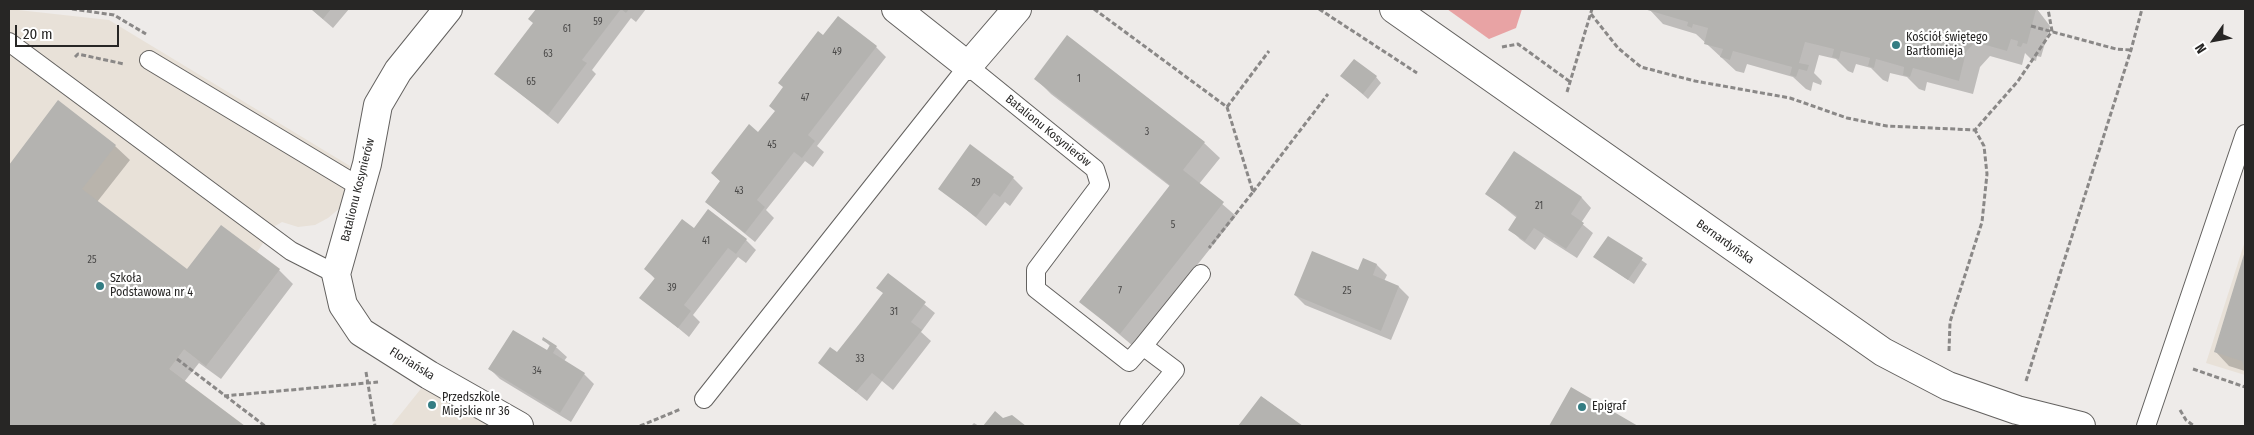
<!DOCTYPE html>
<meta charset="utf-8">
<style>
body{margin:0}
#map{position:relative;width:2254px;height:435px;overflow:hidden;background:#eeebe9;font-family:"Fira Sans Condensed",sans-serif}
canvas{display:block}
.frame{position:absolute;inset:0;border:10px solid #272625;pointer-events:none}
.north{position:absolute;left:2189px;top:15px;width:50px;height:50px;-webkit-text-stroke:4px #fff;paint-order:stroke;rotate:238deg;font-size:14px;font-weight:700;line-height:20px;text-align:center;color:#272625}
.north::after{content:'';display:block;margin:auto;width:18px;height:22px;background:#272625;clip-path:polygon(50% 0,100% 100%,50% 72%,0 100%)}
.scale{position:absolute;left:15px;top:25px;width:104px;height:22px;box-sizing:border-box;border:2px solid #272625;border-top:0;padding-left:6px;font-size:15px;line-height:18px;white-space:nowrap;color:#272625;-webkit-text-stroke:4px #fff;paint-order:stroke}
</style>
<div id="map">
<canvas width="2254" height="435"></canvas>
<div class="frame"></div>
<div class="north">N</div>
<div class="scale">20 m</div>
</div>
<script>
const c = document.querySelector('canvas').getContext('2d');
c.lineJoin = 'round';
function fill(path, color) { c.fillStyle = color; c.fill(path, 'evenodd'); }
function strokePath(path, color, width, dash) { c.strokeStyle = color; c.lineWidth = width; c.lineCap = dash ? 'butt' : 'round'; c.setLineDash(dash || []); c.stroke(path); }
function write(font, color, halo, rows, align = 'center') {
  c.font = font + ' "Fira Sans Condensed",sans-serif'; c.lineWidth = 4.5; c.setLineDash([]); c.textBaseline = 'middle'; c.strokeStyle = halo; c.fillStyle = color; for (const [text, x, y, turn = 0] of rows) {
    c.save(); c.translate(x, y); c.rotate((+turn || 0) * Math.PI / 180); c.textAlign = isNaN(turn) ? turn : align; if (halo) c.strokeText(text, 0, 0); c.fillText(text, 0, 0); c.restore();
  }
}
fill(new Path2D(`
 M9 9 109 20 350 166 340 208 328 218 315 225 298 227 282 222 275 226 257 252 280 269 206 366 184 349 169 369 245 426H9Z
 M2245 241V375L2206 363Z
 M424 385 494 426H391Z`), '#e8e1d8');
fill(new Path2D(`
 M1447 9H1522L1516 28 1489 39Z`), '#e8a3a4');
fill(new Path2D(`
 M311 9H349L333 28Z
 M538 9H646L636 22 631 18 592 70 596 74 558 124 496 74 534 23 530 19Z
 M1649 9H2037L2050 26 2041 57 2037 56 2036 61 2032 60 2025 53 2022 65 1990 56 1980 67 1973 94 1927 82 1925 91 1919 89 1907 77 1890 73 1888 82 1883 80 1871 68 1856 64 1853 73 1848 71 1836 59 1819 55 1814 73 1822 81 1821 85 1813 82 1811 91 1806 89 1793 77 1747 64 1744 73 1736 71 1696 34 1663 24Z
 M823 37 876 47 886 57 817 146 824 152 813 167 805 161 766 210 774 218 755 242 706 202 721 182 712 173 759 134 776 112Z
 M1342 76 1376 77 1381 83 1368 99Z
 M1035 78 1204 143 1220 158 1199 184 1236 216 1133 346 1080 301 1171 187 1051 94Z
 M58 102 115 146 130 160 97 202 187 271 279 270 293 284 221 379 199 363 184 382 243 426H9V167Z
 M1515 153 1582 198 1591 208 1581 223 1593 233 1577 258 1544 237 1535 250 1520 239 1510 229 1517 218 1487 194Z
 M1013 178 1023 188 1010 206 1005 202 986 226 940 188Z
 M694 229 746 240 756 250 746 263 738 257 693 315 700 322 689 337 641 297 655 279 646 269Z
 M1608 237 1647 264 1634 284 1595 257Z
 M2245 254V371L2229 366 2215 351Z
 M1363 260 1377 265 1387 275 1384 281 1399 287 1409 297 1391 340 1305 305 1295 295 1359 271Z
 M888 275 935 313 921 332 931 341 893 390 882 381 867 401 820 363 837 354 884 294Z
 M543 339 557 348 567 357 564 361 584 374 594 384 571 422 500 379 490 369 548 351 551 347Z
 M1572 389 1636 426H1550Z
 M1262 397 1300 426H1240Z
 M974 423 979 426H971Z`), '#0003');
fill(new Path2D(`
 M311 9H331L323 19Z
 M536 9H629L626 13 621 9 582 60 587 63 548 115 494 74 533 23 528 19Z
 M1644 9H2032L2036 10 2027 44 2023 43 2021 47 2017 46 2018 41 2011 39 2007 51 1975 42 1966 52 1959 81 1913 68 1910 77 1903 75 1904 67 1876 59 1874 68 1868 66 1870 58 1841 51 1839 59 1832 57 1834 49 1805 42 1799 63 1809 65 1807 71 1799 69 1796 77 1790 75 1792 67 1733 51 1730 60 1720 57 1723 49 1704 44 1708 28 1693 24 1692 28 1687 26 1688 22Z
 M838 16 877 46 808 135 815 141 802 158 794 152 757 200 765 207 745 233 705 202 720 181 711 173 749 124 758 132 775 111 769 106 783 87 778 83 818 31 823 35Z
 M1067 35 1205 142 1183 170 1224 202 1120 334 1079 302 1170 185 1034 79Z
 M1354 59 1377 76 1363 94 1340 76Z
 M58 100 116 145 82 189 187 269 221 225 280 269 206 366 184 349 169 369 245 426H9V165Z
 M970 144 1014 177 1000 197 994 193 976 217 938 189Z
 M1514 151 1582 197 1571 214 1584 223 1566 249 1534 228 1525 241 1508 230 1517 216 1485 194Z
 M708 209 747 239 736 254 728 248 684 305 691 311 678 328 639 298 655 278 644 269 682 219 694 228Z
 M1608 236 1643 258 1628 280 1593 257Z
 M1312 251 1358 270 1363 258 1377 264 1373 275 1399 286 1381 331 1294 295Z
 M2245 251V370L2242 361 2214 352Z
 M888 273 926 302 911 322 922 330 882 381 872 373 856 392 818 363 830 347 837 352 860 323 883 293 876 288Z
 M513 330 547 350 550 345 542 340 543 337 557 346 553 353 585 373 560 413 488 369Z
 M1571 387 1638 426H1549Z
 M1261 396 1303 426H1238Z
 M995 411 1003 418 1012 415 1026 426H983Z`), '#b4b3b0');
const service = new Path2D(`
 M9 42 291 251 336 274
 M149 60 360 187
 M1143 346 1201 274
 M704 399 968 66 1095 169 1100 185 1036 270V289L1129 362 1143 346 1175 370 1129 426
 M2146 426 2245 134`);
const minor = new Path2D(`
 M448 9 398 71 378 105 367 164 336 274 343 305 361 332 429 375 519 426
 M896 9 968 66 1017 9`);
const tertiary = new Path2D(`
 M1394 9 1883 352 1948 386 2017 410 2081 426`);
strokePath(service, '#63615f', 20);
strokePath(minor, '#63615f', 30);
strokePath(tertiary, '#63615f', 30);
strokePath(new Path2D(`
 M72 9 114 15 146 34
 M1094 9 1227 107 1253 192 1209 248
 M1319 9 1417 73
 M1591 14 1618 48 1641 67 1695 81 1790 98 1847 118 1887 126 1975 130 2018 81 2052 31 2048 9
 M2031 26 2116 49 2131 50
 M1502 47 1518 44 1569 81
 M75 57 78 54 124 64
 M1567 92 1592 9
 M1227 107 1269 51
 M1253 192 1328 94
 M1949 351 1950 322 1982 222 1987 174 1984 146 1975 130
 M177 359 265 426
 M2193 369 2245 387
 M366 372 375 426
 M2026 381 2131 50 2142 9
 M224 396 378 382
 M2180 410 2186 420 2194 426
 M640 426 681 409`), '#8a8887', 3, [5, 2.5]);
strokePath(service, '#fff', 18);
strokePath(minor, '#fff', 28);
strokePath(tertiary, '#fff', 28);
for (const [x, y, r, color] of [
 [1896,45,5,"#347d83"],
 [100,286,5,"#347d83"],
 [432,405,5,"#347d83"],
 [1582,407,5,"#347d83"]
]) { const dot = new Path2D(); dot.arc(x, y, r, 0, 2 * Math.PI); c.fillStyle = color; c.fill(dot); strokePath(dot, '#fff', 2); }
write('10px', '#4a4948', null, [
 ["59",598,22],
 ["61",567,29],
 ["49",837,52],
 ["63",548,54],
 ["1",1079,79],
 ["65",531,82],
 ["47",805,98],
 ["3",1147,132],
 ["45",772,145],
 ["29",976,183],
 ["43",739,191],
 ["21",1539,206],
 ["5",1173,225],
 ["41",706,241],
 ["25",92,260],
 ["39",672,288],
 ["7",1120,291],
 ["25",1347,291],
 ["31",894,312],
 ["33",860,359],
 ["34",537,371]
]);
write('12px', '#272625', '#fff', [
 ["Kościół świętego",1906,38],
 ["Bartłomieja",1906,52],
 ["Szkoła",110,279],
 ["Podstawowa nr 4",110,293],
 ["Przedszkole",442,398],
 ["Miejskie nr 36",442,412],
 ["Epigraf",1592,407]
], 'left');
write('12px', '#272625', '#fff', [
 ["Batalionu Kosynierów",1048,131,39],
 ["Batalionu Kosynierów",358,190,-76],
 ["Bernardyńska",1725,242,35],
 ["Floriańska",412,364,32]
]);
</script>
